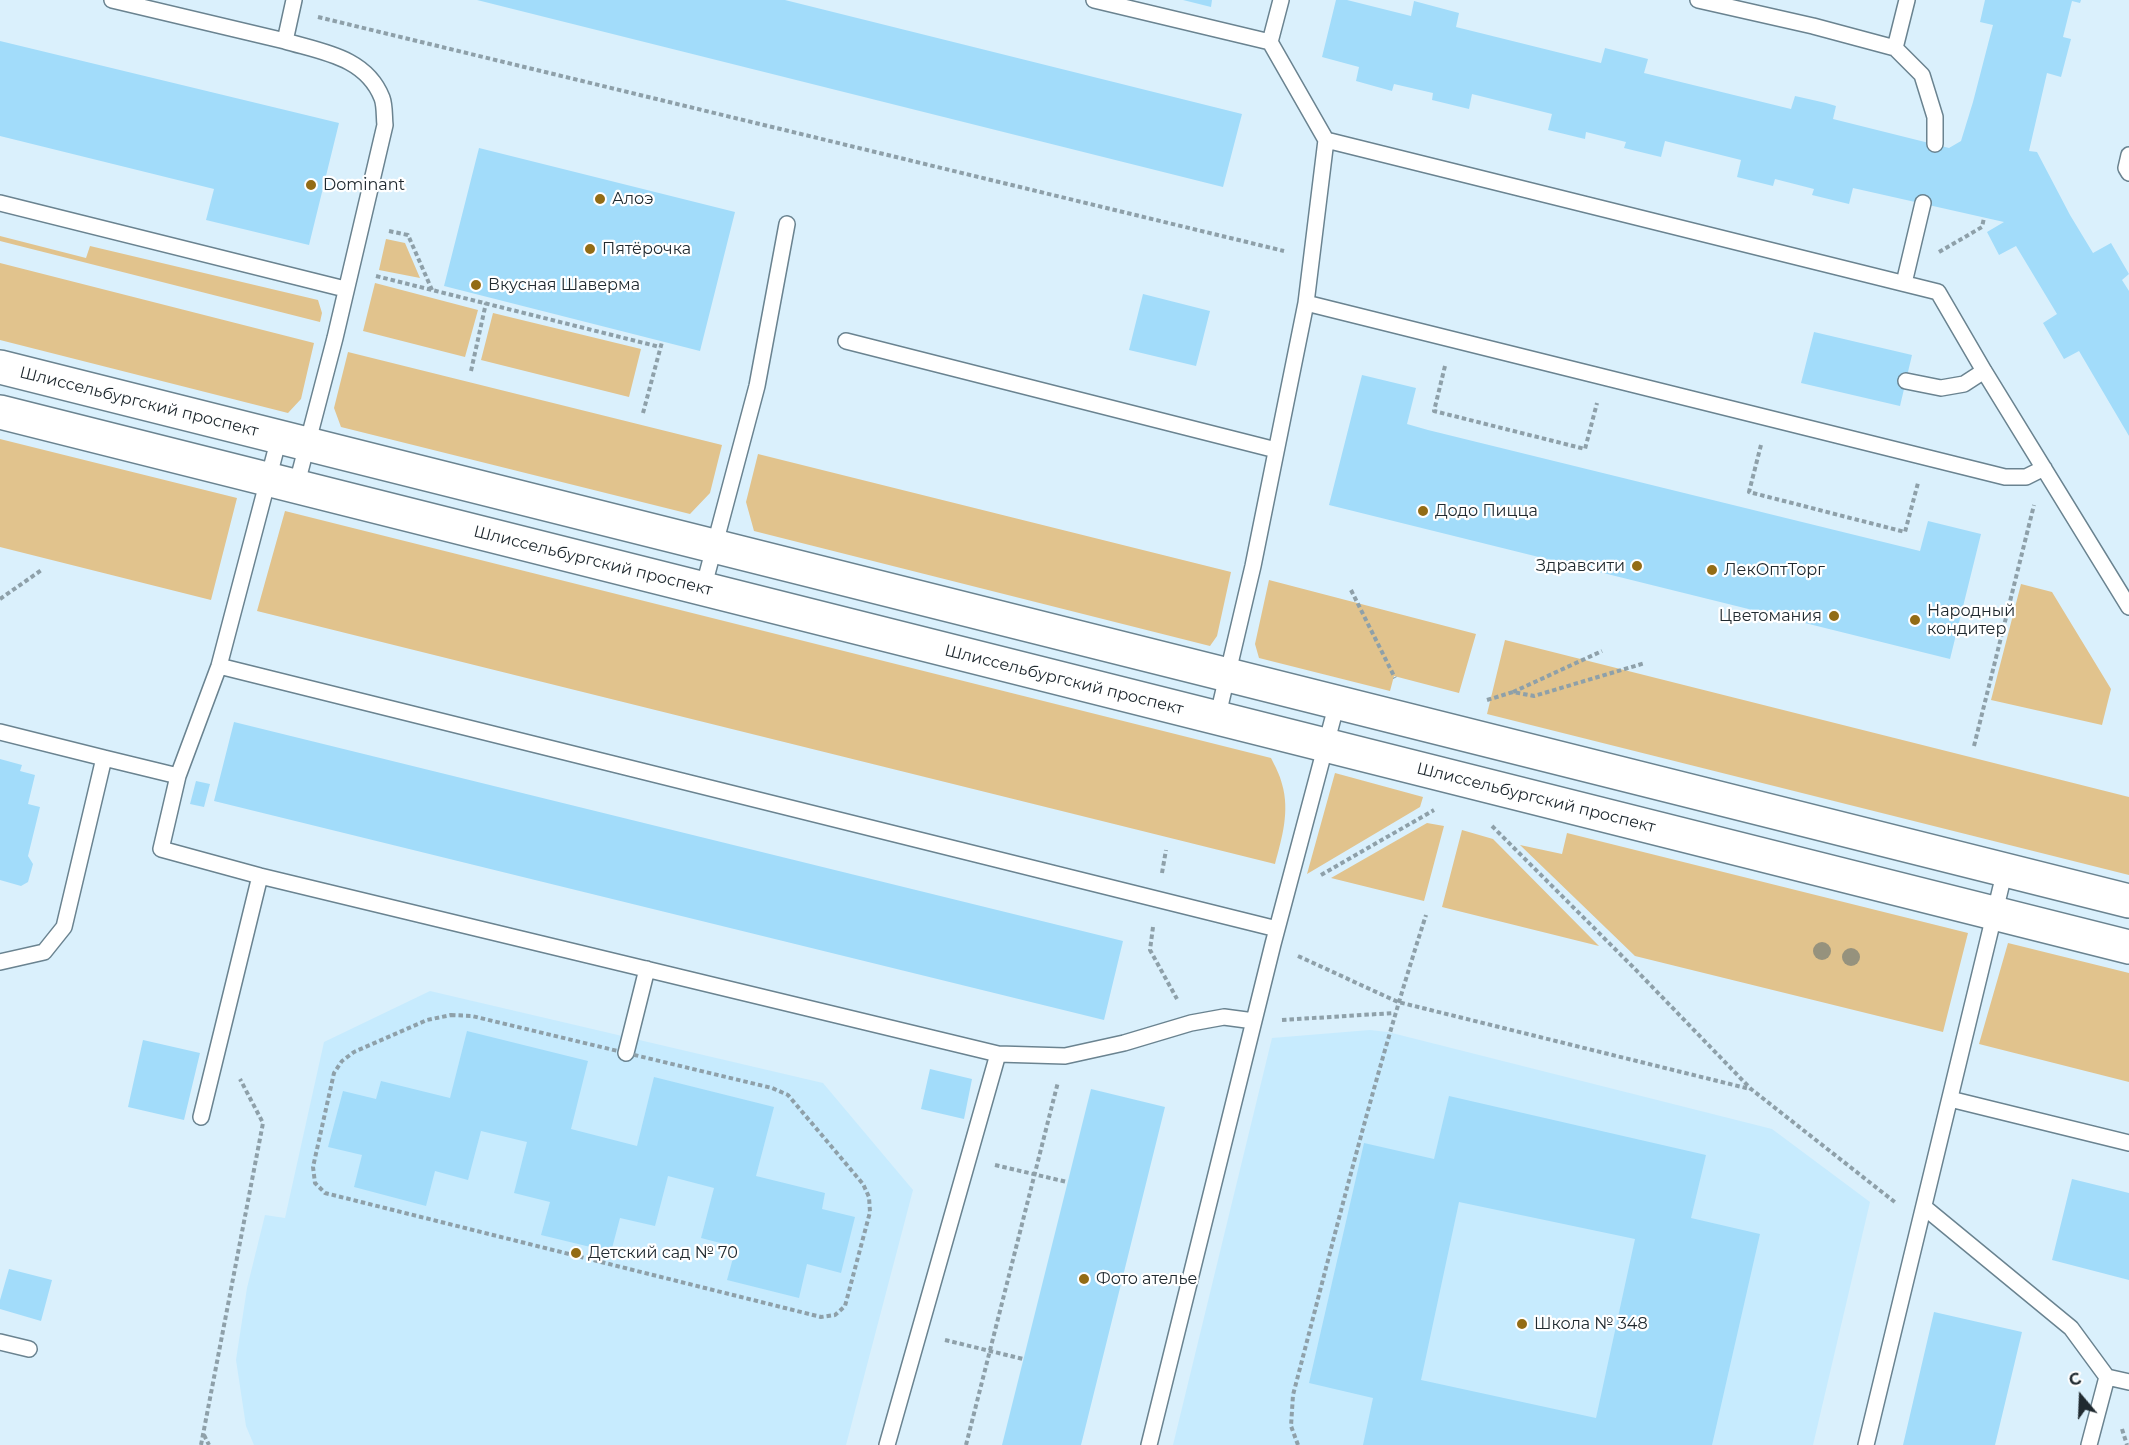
<!DOCTYPE html>
<meta charset="utf-8">
<style>
body{margin:0}
#map{position:relative;width:2129px;height:1445px;overflow:hidden;background:#daf0fc;font-family:Montserrat,sans-serif}
canvas{display:block}
.north{position:absolute;left:2051px;top:1367px;width:60px;height:60px;-webkit-text-stroke:4px #fff;paint-order:stroke;rotate:341deg;font-size:16px;font-weight:700;line-height:24px;text-align:center;color:#202a30}
.north::after{content:'';display:block;margin:auto;width:21px;height:27px;background:#202a30;clip-path:polygon(50% 0,100% 100%,50% 72%,0 100%)}
</style>
<div id="map">
<canvas width="2129" height="1445"></canvas>
<div class="north">С</div>
</div>
<script>
const c = document.querySelector('canvas').getContext('2d');
c.lineJoin = 'round';
function fill(path, color) { c.fillStyle = color; c.fill(path, 'evenodd'); }
function strokePath(path, color, width, dash) { c.strokeStyle = color; c.lineWidth = width; c.lineCap = dash ? 'butt' : 'round'; c.setLineDash(dash || []); c.stroke(path); }
function write(font, color, halo, rows, align = 'center') {
  c.font = font + ' Montserrat,sans-serif'; c.lineWidth = 4.5; c.setLineDash([]); c.textBaseline = 'middle'; c.strokeStyle = halo; c.fillStyle = color; for (const [text, x, y, turn = 0] of rows) {
    c.save(); c.translate(x, y); c.rotate((+turn || 0) * Math.PI / 180); c.textAlign = isNaN(turn) ? turn : align; if (halo) c.strokeText(text, 0, 0); c.fillText(text, 0, 0); c.restore();
  }
}
fill(new Path2D(`
 M430 991 823 1083 913 1190 846 1445H254L246 1426 236 1360 247 1288 265 1215 285 1218 324 1042Z
 M1370 1030 1388 1032 1772 1129 1870 1202 1813 1445H1173L1272 1038Z`), '#c7ebfe');
fill(new Path2D(`
 M0 236 86 258 90 246 318 300 322 313 320 322 0 241Z
 M386 239 405 243 420 278 379 270Z
 M0 263 314 343 301 399 288 413 0 340Z
 M375 283 478 310 465 357 363 331Z
 M493 313 641 349 629 397 481 360Z
 M348 352 722 445 710 493 690 514 341 427 334 408Z
 M0 439 237 498 211 600 0 547Z
 M758 454 1231 572 1217 636 1210 646 754 531 746 502Z
 M285 511 1271 758C1275 766 1280 775 1282 784 1290 811 1282 838 1275 864L257 611Z
 M1269 580 1476 634 1459 693 1394 676 1390 691 1259 658 1255 644Z
 M2021 584 2052 592 2111 689 2102 725 1991 700Z
 M1505 640 2129 797V875L1487 714Z
 M1335 773 1423 797 1420 807 1307 874Z
 M1427 823 1444 826 1424 901 1331 878Z
 M1462 830 1493 839 1599 946 1442 907Z
 M1567 833 1968 933 1943 1032 1635 956 1520 845 1562 854Z
 M2008 943 2129 973V1082L1979 1044Z`), '#e1c38d');
fill(new Path2D(`
 M477 0H785L1242 114 1223 187Z
 M1183 0H1212L1211 7Z
 M1336 0H1347L1411 16 1414 1 1459 13 1456 27 1601 63 1605 48 1648 59 1644 73 1791 109 1795 96 1826 103 1836 106 1833 119 1949 148 1961 141 1973 102 1993 25 1980 22 1985 0H2081L2080 3 2072 1 2063 37 2071 39 2061 77 2047 73 2029 151 2037 152 2070 215 2093 253 2111 243 2129 274 2122 280 2129 291V436L2079 351 2064 359 2043 323 2057 314 2016 246 1999 255 1987 232 2004 222 1853 188 1849 204 1812 195 1814 189 1775 179 1773 186 1737 177 1741 160 1665 141 1661 157 1624 148 1626 142 1586 132 1585 139 1548 130 1552 114 1472 94 1469 109 1432 100 1433 93 1394 84 1392 91 1356 81 1359 67 1322 57Z
 M0 41 339 123 309 245 206 220 214 189 0 136Z
 M479 148 735 212 700 351 444 286Z
 M1143 294 1210 311 1196 366 1129 350Z
 M1814 332 1912 355 1900 406 1801 383Z
 M1362 375 1416 388 1407 424 1428 430 1920 551 1928 521 1981 534 1950 659 1329 505Z
 M234 722 1123 941 1104 1020 214 801Z
 M0 759 22 765 20 771 35 775 28 804 40 807 28 856 33 864 28 882 21 886 0 880Z
 M196 781 210 784 204 807 190 804Z
 M467 1031 588 1061 571 1129 637 1146 654 1077 774 1107 756 1176 825 1193 822 1209 855 1217 841 1273 807 1264 799 1298 727 1280 736 1247 701 1238 714 1188 668 1176 655 1226 620 1218 611 1252 541 1235 550 1202 514 1193 527 1142 481 1131 468 1180 435 1171 426 1206 354 1187 362 1155 328 1147 343 1091 376 1099 381 1081 450 1098Z
 M143 1040 200 1053 184 1120 128 1107Z
 M930 1069 972 1079 964 1119 921 1109Z
 M1091 1089 1165 1107 1081 1445H1002Z
 M1449 1096 1706 1155 1691 1218 1760 1234 1712 1445H1363L1373 1398 1309 1383 1364 1143 1434 1159ZM1459 1202 1635 1239 1596 1418 1421 1380Z
 M2072 1179 2129 1193V1280L2052 1260Z
 M9 1269 52 1280 41 1321 0 1309V1300Z
 M1934 1312 2022 1332 1995 1445H1903Z`), '#a2dcfa');
const lane = new Path2D(`
 M112 0 285 41
 M294 0 285 41C322 52 366 57 382 98 385 106 384 117 385 125L335 338 296 487
 M1094 0 1270 42 1326 140 1306 303 1253 566 1217 719
 M1698 0 1813 26 1895 48 1922 75 1935 117V144
 M1270 42 1281 0
 M1895 48 1907 0
 M1326 140 1938 292 1984 371 2129 607
 M2129 155 2126 168 2129 173
 M0 203 345 289
 M1904 283 1923 203
 M1306 303 2005 477H2026L2044 468
 M846 341 1276 450
 M1906 381 1941 388 1964 384 1984 371
 M703 589 757 386 787 224
 M219 666 1277 929
 M0 732 104 758 64 927 44 952 0 962
 M104 758 178 776 219 666 279 438
 M178 776 161 849 260 876 998 1054
 M626 1053 647 969
 M1950 1099 2129 1143
 M201 1117 260 876
 M1924 1207 2071 1328 2107 1377 2129 1382
 M0 1342 29 1349
 M887 1445 998 1054 1065 1056 1124 1043 1191 1023 1224 1017 1254 1021
 M1149 1445 1273 944 1337 703
 M1866 1445 2005 870
 M2089 1445 2107 1377`);
const primary = new Path2D(`
 M0 367 2129 901
 M0 412 2129 947`);
strokePath(lane, '#6a8390', 18);
strokePath(primary, '#6a8390', 36);
strokePath(new Path2D(`
 M318 17 1284 251
 M389 231 408 235 432 290
 M1939 252 1982 227 1984 218
 M376 276 660 347
 M1445 366 1434 411 1585 449 1597 403
 M471 371 486 303
 M643 413 662 342
 M1761 445 1749 492 1905 532 1918 483
 M1351 590 1395 678
 M0 599 43 569
 M1513 692 1602 651
 M1487 700 1513 692 1534 696 1645 663
 M1974 746 2034 505
 M1492 826 1633 967 1751 1089 1896 1203
 M1162 873 1166 850
 M1321 875 1434 810
 M1153 927 1150 950 1177 999
 M1298 956 1398 1002 1750 1089
 M451 1015 472 1016 772 1088 788 1095 863 1184 869 1197 870 1212 845 1306 835 1315 821 1317 325 1193 315 1183 313 1167 334 1073 342 1061 354 1052 427 1020Z
 M1282 1020 1394 1013
 M995 1165 1067 1182
 M945 1340 1023 1359
 M2122 1429 2127 1445
 M204 1435 209 1445
 M201 1445 263 1123 240 1079
 M966 1445 1058 1082
 M1298 1445 1291 1426 1293 1395C1335 1234 1375 1073 1426 915`), '#8ea0a9', 4, [4.5, 3]);
strokePath(lane, '#fff', 15);
strokePath(primary, '#fff', 33);
c.fillStyle = '#96927d';
for (const [x, y] of [
 [1822,951],
 [1851,957]
]) { c.beginPath(); c.arc(x, y, 9, 0, 2 * Math.PI); c.fill(); }
for (const [x, y, r, color] of [
 [311,185,6,"#936c15"],
 [600,199,6,"#936c15"],
 [590,249,6,"#936c15"],
 [476,285,6,"#936c15"],
 [1423,511,6,"#936c15"],
 [1637,566,6,"#936c15"],
 [1712,570,6,"#936c15"],
 [1834,616,6,"#936c15"],
 [1915,620,6,"#936c15"],
 [576,1253,6,"#936c15"],
 [1084,1279,6,"#936c15"],
 [1522,1324,6,"#936c15"]
]) { const dot = new Path2D(); dot.arc(x, y, r, 0, 2 * Math.PI); c.fillStyle = color; c.fill(dot); strokePath(dot, '#fff', 2); }
write('16px', '#202a30', '#fff', [
 ["Dominant",323,185],
 ["Алоэ",612,199],
 ["Пятёрочка",602,249],
 ["Вкусная Шаверма",488,285],
 ["Додо Пицца",1435,511],
 ["Здравсити",1625,566,"right"],
 ["ЛекОптТорг",1724,570],
 ["Народный",1927,611],
 ["кондитер",1927,629],
 ["Цветомания",1822,616,"right"],
 ["Детский сад № 70",588,1253],
 ["Фото ателье",1096,1279],
 ["Школа № 348",1534,1324]
], 'left');
write('16px', '#202a30', '#fff', [
 ["Шлиссельбургский проспект",139,402,14],
 ["Шлиссельбургский проспект",593,561,14],
 ["Шлиссельбургский проспект",1064,680,14],
 ["Шлиссельбургский проспект",1536,798,14]
]);
</script>
